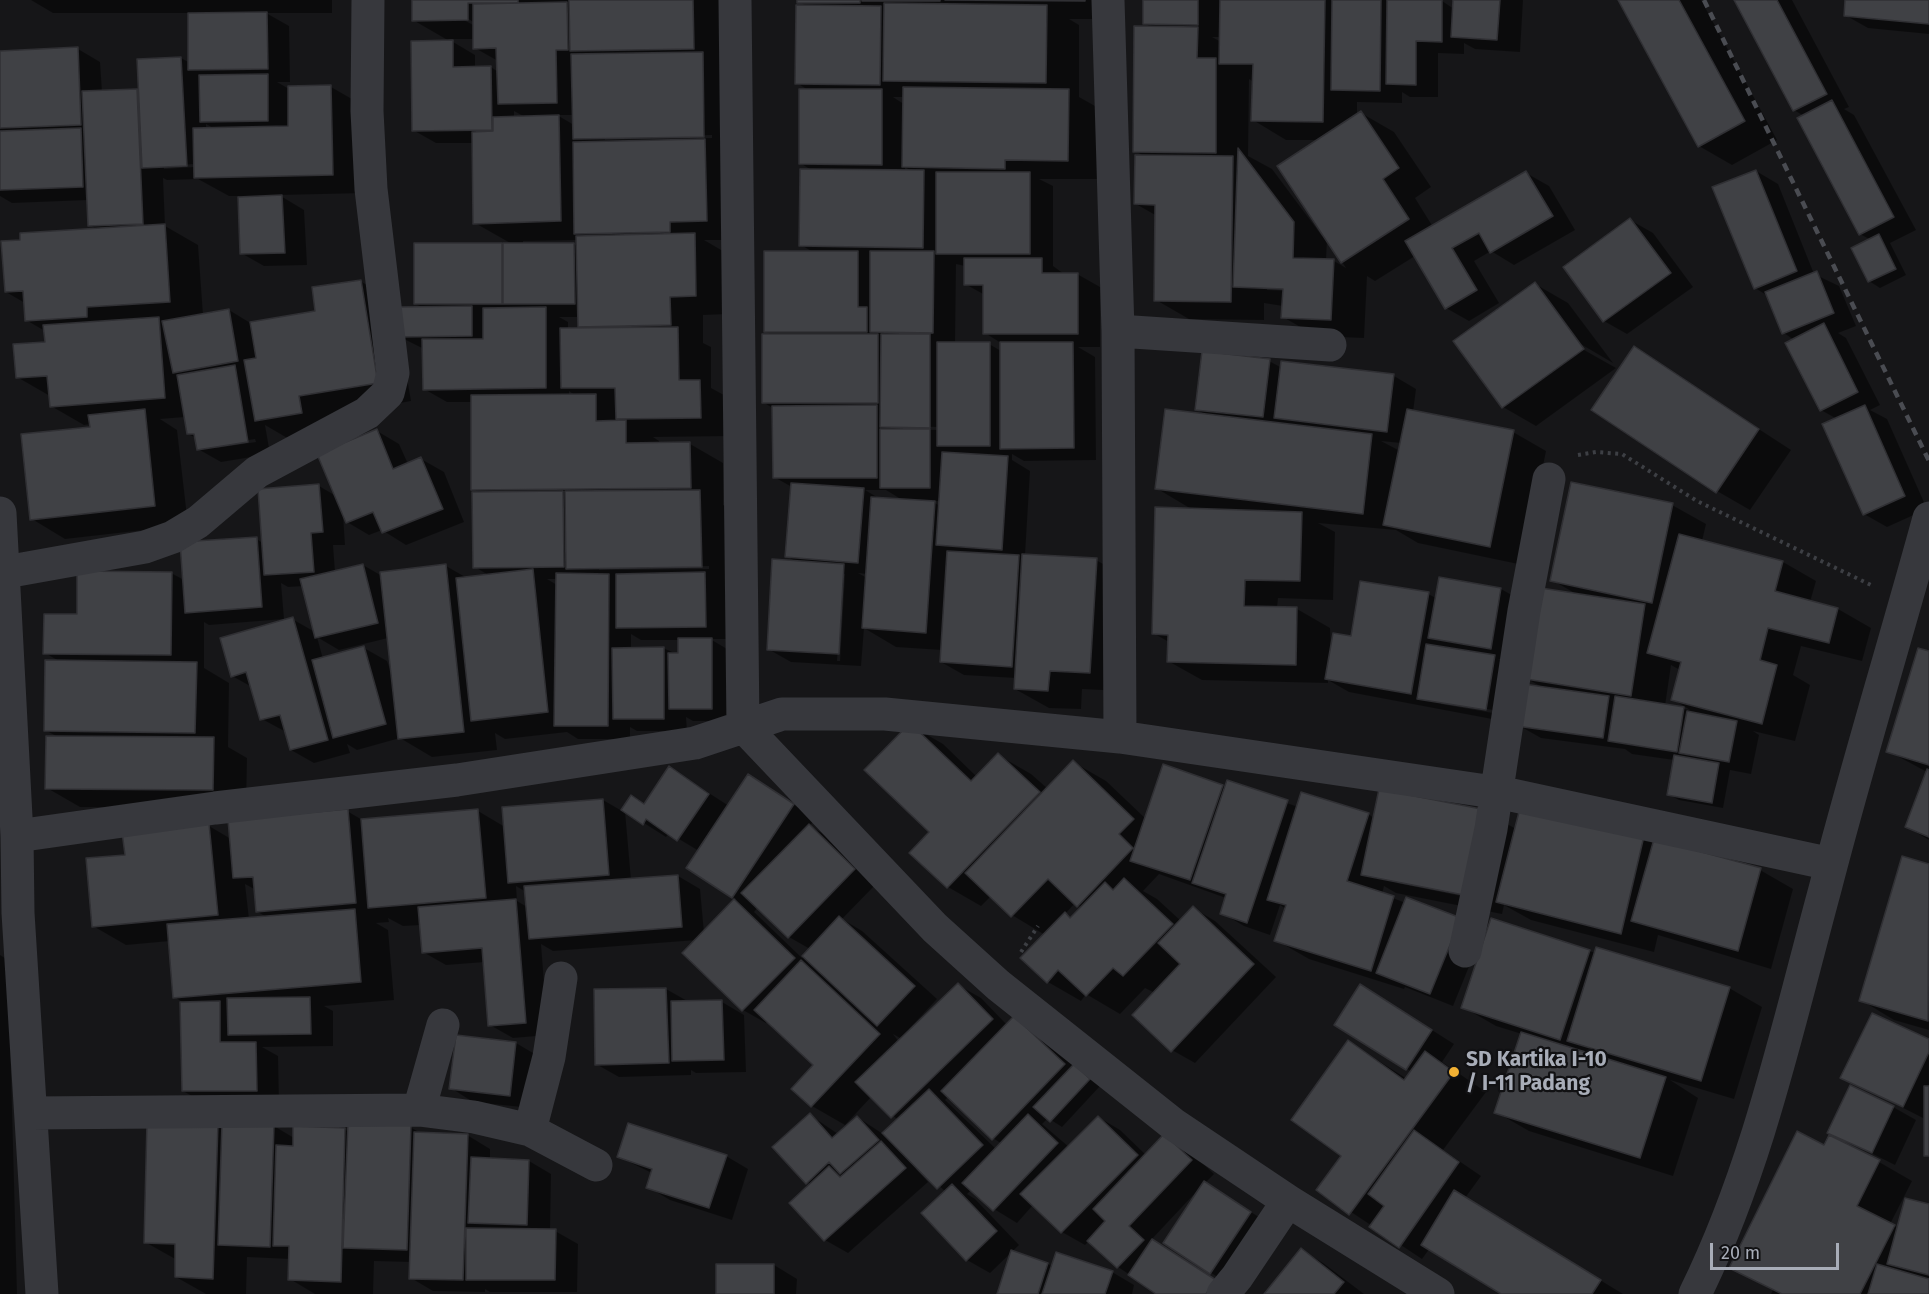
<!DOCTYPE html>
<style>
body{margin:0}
#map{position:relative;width:1929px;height:1294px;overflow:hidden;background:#161618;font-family:"Fira Sans",sans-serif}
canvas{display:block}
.scale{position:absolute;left:1710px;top:1243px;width:129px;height:27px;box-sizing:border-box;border:3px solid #a8adb8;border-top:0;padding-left:8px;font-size:18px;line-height:21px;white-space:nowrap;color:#a8adb8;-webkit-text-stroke:4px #111113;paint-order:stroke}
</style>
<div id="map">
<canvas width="1929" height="1294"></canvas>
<div class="scale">20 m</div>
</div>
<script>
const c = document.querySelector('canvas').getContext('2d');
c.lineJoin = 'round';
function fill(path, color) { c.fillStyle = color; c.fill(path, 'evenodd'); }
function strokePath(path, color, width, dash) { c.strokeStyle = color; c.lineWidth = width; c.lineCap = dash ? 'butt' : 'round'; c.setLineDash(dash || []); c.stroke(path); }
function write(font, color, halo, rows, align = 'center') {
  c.font = font + ' "Fira Sans",sans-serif'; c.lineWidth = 4.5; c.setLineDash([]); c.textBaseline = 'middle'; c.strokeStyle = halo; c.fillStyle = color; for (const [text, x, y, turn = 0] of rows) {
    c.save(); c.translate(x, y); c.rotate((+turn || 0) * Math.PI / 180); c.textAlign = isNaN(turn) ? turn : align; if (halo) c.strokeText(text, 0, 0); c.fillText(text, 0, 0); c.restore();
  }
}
fill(new Path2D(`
 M31 0H332V13H266L289 26 290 82H277L289 89 331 87 364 106 366 193 279 195 304 210 307 265 264 266 241 253 239 196H229L198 179 167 180 163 178 165 226 198 245 203 315 229 310 252 324 317 312 360 281 393 300 397 324 423 308 416 304 502 245 505 247 512 244 475 223 474 143H436L413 130 451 42 413 20V0H726L739 240H704L728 254V314L703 315V343L711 347V388L733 400V436L653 437 659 441V444H690L723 463V505L733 510 728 639H710L734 653V721H693L686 717 687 731H637L630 727V739H578L567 732 505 739 495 733 497 750 432 757 400 738 357 750 347 744 350 753 314 763 291 750 286 732 262 719 252 687 232 676 292 619 315 632 304 586 288 587 281 583 284 619 209 625 204 622V668L229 683 228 747 247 758 246 808 80 807 47 788 58 737 45 730 59 661 45 653 78 616 171 573 184 580 256 539 263 543 319 486 336 496 377 431 399 444 408 464 421 459 444 472 464 522 406 545 382 530 369 535 347 522 343 515 345 545H333L335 572 363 565 382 576 446 566 467 578 490 576 475 567 480 493 473 489 472 402H447L424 389V349L400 337 411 401 332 415 289 439 265 425 270 454 221 462 198 449 196 438 188 434 185 417 160 419 177 430 188 525 65 539 32 519 91 428V424L84 425 51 406 50 396 17 377 46 344 45 331 26 320 25 303 6 292 21 241 98 230 90 225 88 200 12 203 0 196V52L78 49 100 62 102 92 140 93 181 58 190 63 189 13H53ZM462 15 475 23V26L460 18ZM448 39H475V48L498 61V72L491 67 475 68V55ZM514 111 525 117 514 118ZM557 115H574V125ZM206 124 215 129 206 130ZM712 135V138L605 140V137ZM194 164V167L164 169V166ZM578 240V247L574 244H523V241ZM559 317H579V326L585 329H568V322ZM569 391 576 396H569ZM255 439 256 442 216 448 213 446ZM709 566V569L599 570V567ZM547 579H557V585ZM631 634 641 640H679V655L663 648 631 649ZM317 637 339 650 388 638 392 675 387 661 364 648 323 659Z
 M799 0H1118L1117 19H1069L1079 25V97L1102 110 1101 179H1039L1053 186V266L1064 274H1077L1100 287V347H1078L1095 357 1096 460 1024 461 1012 454V460L1030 471 1025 555 1096 560 1129 579 1122 691 1082 689 1081 709 1049 708 1015 689 1016 678 964 675 941 662 942 650 896 647 864 628 861 666 791 662 768 649 796 562 787 556 792 487 774 477V409L763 402 773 336 765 331 813 252 801 245 813 171 800 163 808 90 797 83 805 6ZM893 97H905L904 104 899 101ZM905 167 913 172H905ZM956 264 965 266V284L985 295V333L1001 343V351L989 344H955ZM903 426 938 427V430L903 429ZM865 490H886L904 501 880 499ZM931 501H940V506ZM858 573 867 574V578ZM842 574H845L840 661H837Z
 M1144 0H1404L1442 1 1454 9 1455 0H1523L1520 52 1475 49 1464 43V54L1438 53V97H1410L1402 92V103L1357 102V116L1361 113 1394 132 1431 187 1415 198 1433 227 1526 173 1549 186 1575 230 1514 265 1491 251 1474 261 1499 303 1469 321 1446 308 1415 256 1375 281 1367 276 1364 338 1316 336 1283 317V306L1264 303V320L1189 319 1156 300 1157 216 1136 204 1144 156 1135 151 1152 28 1144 23ZM1212 37H1221V42ZM1249 79 1254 82 1253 120 1286 140H1320L1322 236 1272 169 1248 156ZM1327 239 1346 268 1334 261 1326 260ZM1267 287 1290 288V291L1267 290Z
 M1620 0H1701L1777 140 1732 165 1699 146Z
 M1735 0H1792L1849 107 1844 109 1854 115 1916 230 1890 243 1906 275 1880 288 1869 281 1853 249 1871 240 1860 234 1804 116 1794 110Z
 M1847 0H1929V34L1868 28 1845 15Z
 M1756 171 1778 184 1814 274 1839 286 1856 326 1838 333 1846 338 1880 405 1870 410 1887 419 1927 509 1887 527 1864 514 1837 419 1821 410 1794 340 1784 333 1768 296 1755 288Z
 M1630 220 1653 233 1693 287 1627 334 1604 321Z
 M1535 284 1568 303 1613 363 1579 343 1577 346 1616 368 1536 426 1503 407Z
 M1634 348 1791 450 1750 510 1717 491Z
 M1269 361 1282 368 1394 376 1416 389 1413 412 1513 432 1546 451 1523 565 1418 543 1396 530 1318 523 1335 532 1333 600 1278 598 1277 608 1297 609 1330 628 1331 652 1428 594 1436 598 1440 579 1501 589 1524 602 1513 661 1498 659 1517 670 1508 722 1349 692 1328 680V683L1202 680 1168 661 1169 642 1153 633 1193 510 1156 488 1208 416 1196 409ZM1381 441 1401 443 1400 451ZM1441 701 1493 710V713L1441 704Z
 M1672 505 1706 524 1702 541 1783 562 1816 581 1810 602 1838 609 1871 628 1862 661 1801 646 1793 675 1810 685 1795 741 1753 731 1759 735 1751 774 1730 770 1723 808 1679 800 1668 794 1674 760 1632 754 1625 749 1541 738 1518 725 1544 688 1527 679 1578 595 1552 580ZM1671 665 1680 670 1673 699 1690 710 1665 706Z
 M1929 653V840L1907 827 1927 772 1888 751Z
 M910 725 943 744 977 777 998 755 1031 774 1048 789 1073 762 1106 781 1146 819 1222 786 1226 788 1228 782 1298 807 1368 814 1374 818 1486 812 1516 829 1643 837 1654 843 1760 870 1793 889 1771 969 1658 935 1654 952 1531 920 1504 905 1502 914 1396 893 1384 886 1382 894 1483 932 1453 1006 1405 987 1404 989 1309 959 1276 940 1286 909 1280 905 1270 935 1244 926 1222 913 1226 898 1159 874 1143 891 1157 899 1181 921 1193 908 1215 921 1276 977 1195 1063 1172 1050 1155 993 1145 988 1120 1014 1086 994 1081 1001 1048 982 1045 935 1012 915 991 896 981 906 948 887 931 832ZM1397 880 1477 896 1476 899 1397 883ZM1075 903 1082 908 1072 918 1065 914Z
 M670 768 729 806 748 776 815 818 810 826 832 839 877 883 842 919 862 931 937 999 909 1029 911 1031 958 985 981 998 1007 1025 1014 1018 1100 1086 1062 1127 1048 1118 1042 1124 1069 1147 1098 1117 1120 1130 1146 1155 1164 1136 1187 1149 1214 1174 1205 1183 1273 1226 1233 1286 1211 1273 1197 1191 1151 1240 1236 1294H1159L1118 1267 1089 1241 1085 1245 1062 1232 1033 1205 1017 1223 994 1209 972 1189 967 1194 975 1199 1019 1245 990 1273 967 1260 946 1192 918 1167 916 1169 928 1182 848 1253 825 1240 792 1203 811 1185 774 1148 810 1115 838 1134 857 1117 883 1134 898 1120 872 1096 845 1125 812 1106 815 1065 768 1021 766 1023 743 1010 684 953 697 940 553 951 541 944 548 1035 513 1038 490 1025 485 962 446 965 423 952 421 925 403 926 388 918 389 922 376 923 388 930 394 1000 324 1006 333 1011V1046L262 1047 278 1056 279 1103 206 1104 183 1091 182 1002 175 997 170 941 126 945 93 926 126 856 209 826 231 839 347 811 364 821 478 811 505 827 603 800 622 811 632 797 645 805ZM625 811 666 837 669 833 699 851 688 868 736 899 704 933 700 889 678 876 631 880ZM245 884 256 890 258 912 268 918 249 919ZM516 886 526 892 527 907 517 901ZM758 907 789 937 810 949 802 958 754 912ZM893 1034 900 1038 902 1039 899 1042ZM949 1096 993 1138 1002 1144 996 1149 945 1100Z
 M1903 858 1929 866V1030L1894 1020 1861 1000Z
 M1589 951 1729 988 1762 1007 1734 1099 1670 1080 1698 1098 1673 1176 1529 1131 1496 1112 1522 1034 1496 1026 1463 1007Z
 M0 955 8 960 17 1294H0Z
 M666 989 689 1002H722L744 1015 746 1072 696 1073 691 1070V1075L619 1077 596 1064 595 991Z
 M1383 999 1454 1044 1442 1062 1486 1092 1443 1150 1481 1176 1465 1198 1623 1294H1504L1430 1248 1422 1259 1318 1190 1343 1156 1349 1042 1407 1079 1412 1072 1336 1024Z
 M458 1036 516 1043 538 1056 532 1108 473 1102 451 1088Z
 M1929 1041V1157L1925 1155V1119L1842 1077Z
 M1893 1107 1916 1120 1895 1165 1829 1132Z
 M149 1122 274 1126 294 1138 344 1129 349 1132 410 1127 422 1134 467 1135 490 1149V1160L529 1161 551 1174 550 1231H555L578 1244 577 1292H490L485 1289V1292L433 1291 411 1278V1262L374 1261 373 1294H315L290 1279V1259L247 1257 246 1294H206L176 1277 177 1260 145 1242Z
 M1825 1147 1879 1162 1912 1181 1890 1224 1898 1228 1929 1206V1294H1771L1773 1290 1731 1267Z
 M726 1156 748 1169 732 1220 670 1200 648 1187 652 1173 619 1157Z
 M1301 1250 1323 1263 1364 1294H1266Z
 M1048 1264 1053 1267 1112 1272 1134 1285 1132 1294H998Z
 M717 1265H774L797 1279 796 1294H717Z`), '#0007');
const building = new Path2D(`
 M412 0H518V3H468V20L412 21Z
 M569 0H693L694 49 570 51Z
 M797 0H860V3H797Z
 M862 0H940V1H862Z
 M945 0H1085V1Z
 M1143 0H1198V25L1143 24Z
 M1220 0H1325L1323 122 1251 121 1253 64H1219Z
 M1332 0H1381L1380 91 1331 90Z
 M1387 0H1442V42L1416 41V85L1386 84Z
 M1453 0H1500L1497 40 1451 37Z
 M1618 0H1679L1745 121 1698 147Z
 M1734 0H1777L1827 94 1793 111Z
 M1845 0H1929V24L1844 16Z
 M567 2 568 50H556L557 103 498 104 496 48 473 49V4Z
 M884 3 1047 5 1046 83 883 81Z
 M796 5 881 6 880 85 795 84Z
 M267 12 268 69 188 70V13Z
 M1134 26 1198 27 1197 58H1216V153L1133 152Z
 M453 40V67L491 66 492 130 412 131 411 41Z
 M78 47 81 125 0 128V51Z
 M703 52 704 137 573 139 571 54Z
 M181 57 187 166 142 168 137 59Z
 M268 74V121L200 122 199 75Z
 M331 85 333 175 194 178 193 128 288 126V86Z
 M903 87 1069 89 1068 161 1005 160V169L902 167Z
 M137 89 143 224 88 226 82 91Z
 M799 89H882V165L799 164Z
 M1832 100 1894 217 1859 235 1797 118Z
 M1361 111 1399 168 1383 179 1409 219 1341 263 1277 166Z
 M559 115 561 221 473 224 472 132 493 131V117Z
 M81 128 83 187 0 190V131Z
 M705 139 707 221 670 222V232L574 234 573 142Z
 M1238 148 1294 222 1293 258 1334 259 1331 320 1281 318 1283 289 1233 287Z
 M1135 155 1233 156 1231 302 1154 301 1155 205 1134 204Z
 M800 169 924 170 923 248 799 246Z
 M1756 170 1797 271 1754 289 1712 187Z
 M1526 171 1553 216 1490 253 1479 233 1452 248 1477 290 1445 309 1405 241Z
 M936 172H1030V254H936Z
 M282 195 285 253 240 254 238 197Z
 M1630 218 1671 273 1603 322 1563 267Z
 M165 224 170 302 87 307V317L25 321 23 291 5 292 1 241 20 240V233Z
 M695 233 696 296 670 297 671 325 578 327 576 236Z
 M1879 234 1896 269 1868 282 1851 248Z
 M414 243H502V304H414Z
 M503 243H574L575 304H503Z
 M764 251H858V307H867V332H764Z
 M870 251H934L933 333 870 332Z
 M964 258H1042V273H1078V334H983V285H964Z
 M1817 271 1834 313 1782 334 1765 292Z
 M361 280 378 383 299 396 302 413 255 421 244 360 256 358 250 322 315 311 312 287Z
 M1535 282 1584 349 1502 408 1453 341Z
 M472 306V336L398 337V307Z
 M546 307V388L423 390 422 339H483V308Z
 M229 309 238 361 173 373 162 321Z
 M159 317 165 398 50 407 47 376 16 378 13 344 45 342 43 325Z
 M1824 323 1858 392 1820 411 1785 343Z
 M678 327 679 380H700L701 418 616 419 615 388H561L560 328Z
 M762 334H878V403H762Z
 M881 334H930V428L880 427Z
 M937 342H990V446H937Z
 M1000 342H1073L1074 448 1000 449Z
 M1634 346 1759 429 1716 493 1591 410Z
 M1202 351 1270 359 1263 417 1195 410Z
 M1281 361 1394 374 1387 432 1274 418Z
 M235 365 248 442 197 450 194 434H187L177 375Z
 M596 394V421L626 420V443L690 442 691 488 471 490V395Z
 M877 405V478H773L772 406Z
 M1865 405 1905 496 1863 515 1822 424Z
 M145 409 155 506 30 520 21 434 90 427 88 415Z
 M1165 409 1372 434 1363 514 1155 489Z
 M1407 409 1514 430 1490 547 1383 525Z
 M377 429 393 469 421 457 443 509 382 533 373 512 346 523 317 454Z
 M880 429H930V488H880Z
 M942 452 1008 456 1002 550 936 545Z
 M1571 482 1673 503 1652 603 1550 581Z
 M791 483 864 488 858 563 785 557Z
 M319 484 323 532 311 533 314 572 264 575 258 489Z
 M700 490 702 567 566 569 565 491Z
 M563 491 564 567 473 568 472 492Z
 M871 497 935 501 926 633 862 628Z
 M1155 507 1302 512 1300 581 1245 580 1244 606 1297 607 1296 665 1167 662 1168 635 1152 634Z
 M1679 534 1783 561 1775 591 1838 608 1829 643 1768 628 1760 660 1777 665 1762 724 1671 700 1681 662 1647 653Z
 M257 537 262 607 185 613 180 542Z
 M947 551 1019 555 1012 667 940 662Z
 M1022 554 1097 558 1090 673 1050 671 1048 691 1014 689Z
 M772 559 844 564 839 654 767 650Z
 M363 564 378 623 315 638 300 579Z
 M446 564 464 732 398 739 380 572Z
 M533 569 548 712 471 721 456 578Z
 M77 571 172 572 171 655 43 654 44 614H77Z
 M705 572 706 627 616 628V574Z
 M556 573 609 574 608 726H554Z
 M1439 577 1501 588 1491 649 1428 638Z
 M1360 581 1429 592 1411 694 1325 679 1333 633 1351 636Z
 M1541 588 1645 604 1631 696 1526 679Z
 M293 617 328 740 290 750 280 715 260 720 246 672 231 677 220 638Z
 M678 638H712V709H669L668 653H678Z
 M1426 644 1495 655 1486 710 1417 699Z
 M364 646 386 724 333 738 312 660Z
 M664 647V719H613L612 648Z
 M1918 648 1929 651V765L1886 752Z
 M45 660 197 662 195 733 44 731Z
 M1523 684 1609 696 1603 738 1516 726Z
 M1615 696 1684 707 1677 752 1608 741Z
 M1687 711 1737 721 1729 762 1679 753Z
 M910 723 971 781 998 753 1040 792 947 888 909 853 929 832 864 770Z
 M46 736 214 737 213 790 45 789Z
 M1674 755 1719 763 1712 803 1667 795Z
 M1073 760 1134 819 1119 834 1133 848 1077 907 1048 879 1011 917 965 873Z
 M1163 764 1223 785 1190 880 1130 861Z
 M669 766 709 794 677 841 646 819 643 825 621 810 631 795 644 804Z
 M1927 769 1929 770V837L1905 827Z
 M748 774 794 804 732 898 686 868Z
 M1227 780 1288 800 1247 923 1220 914 1226 894 1192 883Z
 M1379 789 1486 810 1469 896 1361 875Z
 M1301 792 1369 813 1347 881 1394 896 1371 971 1274 941 1286 905 1267 900Z
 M603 799 609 875 508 883 502 807Z
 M1520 808 1644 836 1621 934 1496 902Z
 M348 809 356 903 256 912 253 877 233 878 228 820Z
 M478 809 486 898 368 908 361 819Z
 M209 824 218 915 92 927 86 858 125 855 122 832Z
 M809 824 855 869 788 938 741 893Z
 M1654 839 1761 868 1738 951 1631 921Z
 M1902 856 1929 864 1928 1021 1859 1001Z
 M678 875 682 927 529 939 524 886Z
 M1124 878 1173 924 1123 976 1113 968 1086 996 1058 970 1047 983 1020 958 1065 912 1070 918 1105 882 1113 890Z
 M1406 897 1461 918 1430 994 1376 973Z
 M516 899 526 1023 488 1026 482 948 422 953 418 907Z
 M734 899 795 958 742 1011 682 953Z
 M1193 906 1254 964 1171 1052 1132 1015 1180 964 1158 943Z
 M355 909 361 982 173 998 167 924Z
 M839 916 915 986 877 1026 802 956Z
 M1491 918 1590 950 1560 1040 1461 1008Z
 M1596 947 1730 987 1701 1081 1567 1041Z
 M801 960 880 1034 811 1107 791 1089 813 1065 754 1010Z
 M958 983 993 1019 891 1118 855 1082Z
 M1360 984 1432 1030 1406 1070 1334 1025Z
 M666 988 669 1063 595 1065 594 989Z
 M310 997 311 1034 228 1035 227 998Z
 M722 1000 724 1060 672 1061 671 1001Z
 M220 1001V1042H256L257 1091H182L180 1002Z
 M1872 1013 1929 1039V1052L1903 1107 1840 1078Z
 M1014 1016 1065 1064 992 1140 941 1091Z
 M1521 1032 1666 1077 1640 1158 1494 1113Z
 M456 1035 516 1042 510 1096 449 1089Z
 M1348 1040 1404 1080 1425 1051 1454 1072 1349 1215 1316 1190 1341 1156 1291 1120Z
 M1074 1064 1090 1079 1050 1122 1033 1107Z
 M1850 1085 1894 1106 1872 1153 1827 1133Z
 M1924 1086H1929V1156H1924Z
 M929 1089 983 1145 937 1189 882 1133Z
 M810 1113 832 1138 857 1116 879 1140 840 1174 829 1162 806 1184 772 1147Z
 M1028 1114 1058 1143 993 1211 962 1183Z
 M1098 1116 1138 1155 1061 1233 1020 1194Z
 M147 1121 218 1123 213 1279 175 1277V1244L144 1243Z
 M222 1123 274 1125 270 1247 218 1245Z
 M348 1123 411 1125 407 1250 343 1248Z
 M628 1123 727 1155 709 1208 646 1188 652 1169 617 1157Z
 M293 1126 345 1128 341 1282 288 1280 289 1246H273L276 1145 293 1146Z
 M1414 1130 1459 1162 1399 1248 1369 1227 1384 1206 1368 1194Z
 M1797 1131 1824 1145 1829 1135 1880 1160 1857 1206 1895 1225 1860 1294H1782L1729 1268Z
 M414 1132 468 1134 463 1280 409 1279Z
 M1164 1134 1192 1160 1129 1226 1144 1240 1117 1268 1087 1241 1105 1221 1093 1209Z
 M881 1141 906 1168 824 1241 789 1203 829 1166 840 1177Z
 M471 1157 529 1160 527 1225 468 1223Z
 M1204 1181 1251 1212 1210 1274 1163 1243Z
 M952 1184 997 1231 966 1261 921 1213Z
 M1454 1190 1601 1280 1592 1294H1501L1421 1245Z
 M1905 1198 1929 1204V1275L1887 1264Z
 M466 1228 556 1229 555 1280H466Z
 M1152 1239 1216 1280 1206 1294H1156L1128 1275Z
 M1301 1248 1344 1282 1334 1294H1264Z
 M1011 1250 1048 1263 1038 1294H997Z
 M1056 1252 1113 1271 1105 1294H1042Z
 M716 1264H774V1294H716Z
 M1877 1264 1929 1279V1294H1868Z`);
fill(building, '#404145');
strokePath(building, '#303034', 1.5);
strokePath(new Path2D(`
 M1578 455 1596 452 1622 454 1697 501 1871 585
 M1021 952 1038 926`), '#3d3f44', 4, [3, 4.5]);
strokePath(new Path2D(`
 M735 0 743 726 935 928 998 985 1173 1124 1288 1201 1438 1294
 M1108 0 1118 331 1120 737
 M1118 331 1330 345
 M0 513 17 836 18 913 42 1294
 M0 573 145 547 173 537 198 522 257 472 367 413 388 393 393 373 371 189 367 111 368 0
 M17 836 215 808 457 780 695 743 782 714H885L1120 737 1507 794 1831 864
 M1465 951 1491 829 1524 611 1549 479
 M419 1110 474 1117 530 1130 549 1057 561 978
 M31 1113 419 1110 443 1025
 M530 1130 596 1165
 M1223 1294 1237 1277 1288 1201
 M1695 1294C1758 1166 1788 1025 1825 889 1857 765 1895 642 1929 518`), '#37383d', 33);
strokePath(new Path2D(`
 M1704 0 1929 461`), '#4a4c52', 4.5, [8, 6]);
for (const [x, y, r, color] of [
 [1454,1072,6,"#f2b134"]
]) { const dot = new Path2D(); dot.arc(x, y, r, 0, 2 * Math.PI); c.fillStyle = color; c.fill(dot); strokePath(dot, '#111113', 2); }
write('bold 21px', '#a8adb8', '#111113', [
 ["SD Kartika I-10",1466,1060],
 ["/ I-11 Padang",1466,1084]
], 'left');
</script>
